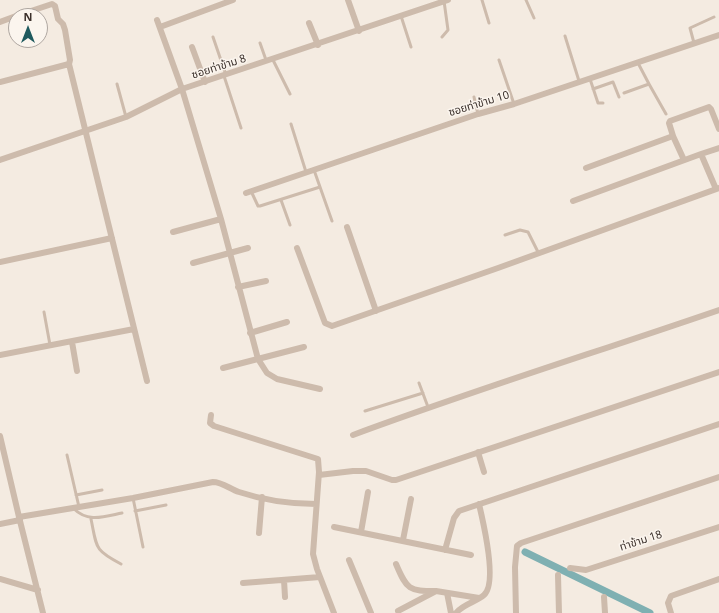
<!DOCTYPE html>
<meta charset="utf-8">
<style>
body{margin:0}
#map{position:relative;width:719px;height:613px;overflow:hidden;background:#f4ebe1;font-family:"Noto Sans",sans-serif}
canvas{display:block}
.north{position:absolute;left:8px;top:8px;width:40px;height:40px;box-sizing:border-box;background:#fbf5ee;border:1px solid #aea6a0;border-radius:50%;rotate:0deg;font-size:11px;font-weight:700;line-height:16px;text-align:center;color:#3b302b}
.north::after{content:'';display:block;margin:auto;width:14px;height:18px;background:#1f5a5e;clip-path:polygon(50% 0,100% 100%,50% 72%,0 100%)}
</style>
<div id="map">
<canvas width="719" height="613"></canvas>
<div class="north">N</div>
</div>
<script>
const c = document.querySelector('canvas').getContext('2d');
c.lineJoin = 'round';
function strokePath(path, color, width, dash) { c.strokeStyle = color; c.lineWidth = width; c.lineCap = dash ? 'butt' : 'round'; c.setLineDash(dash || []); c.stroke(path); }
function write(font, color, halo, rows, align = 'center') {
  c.font = font + ' "Noto Sans","Noto Sans Thai",sans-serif'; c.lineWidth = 3; c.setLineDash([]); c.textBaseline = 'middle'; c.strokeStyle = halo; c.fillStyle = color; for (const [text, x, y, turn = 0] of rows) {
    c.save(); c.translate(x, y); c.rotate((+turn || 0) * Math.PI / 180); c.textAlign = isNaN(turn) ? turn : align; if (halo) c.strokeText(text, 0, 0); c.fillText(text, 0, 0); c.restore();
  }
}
strokePath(new Path2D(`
 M525 552 650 613`), '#7fb0b2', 7);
strokePath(new Path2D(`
 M482 0 489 23
 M526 0 534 18
 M401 16 411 47
 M565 36 579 81
 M213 37 226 75
 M442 37 448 30 444 1
 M260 43 266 60
 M694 43 690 28 714 17
 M273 60 290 94
 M499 60 514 104
 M224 76 241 128
 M590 79 598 103H603
 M117 84 126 117
 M649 84 666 114
 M593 89 613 82 619 97
 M624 93 649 84 638 63
 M474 97 478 114
 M291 124 306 172
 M314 170 332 221
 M251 191 258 206H260L320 187
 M281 200 290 225
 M505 235 520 230 528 232 538 252
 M44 312 50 345
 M419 383 428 407
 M365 411 423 393
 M67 455 79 507
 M76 495 102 490
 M133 498 143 547
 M73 508C88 523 103 517 122 513
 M135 511 166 505
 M91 519C97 548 94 550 121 564`), '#cdbbac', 3);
strokePath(new Path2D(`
 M348 0 359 31
 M16 16 52 4 55 6 58 19 63 24 65 30 70 60 69 64 147 381
 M157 20 182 89 221 219 258 359 267 373 277 379 320 389
 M0 22 16 16
 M309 23 318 45
 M160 27 233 0
 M192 47 205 82
 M0 82 69 64
 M673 136 669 123 670 121 709 107 711 109 719 129
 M701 154 719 148
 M0 160 126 117 182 89 448 0
 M586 168 673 136 684 160
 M246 193 478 114 514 104 719 35
 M573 201 701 154 716 189
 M347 227 376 311
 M173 232 221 219
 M297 248 325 323 332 326 498 268 719 188
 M0 262 112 238
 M193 263 248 248
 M238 287 266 281
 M250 333 287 322
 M72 342 77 371
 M0 355 134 329
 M223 368 304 347
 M211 415 210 423 214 426 318 459 319 472 313 554 317 569 334 613
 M353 435C474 390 597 352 719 310
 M0 436 19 517
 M478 452 484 472
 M319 475 353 471H366L392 480H396L719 372
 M0 524 20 520
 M334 527 471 555
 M361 532 368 492
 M259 533 262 497
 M403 540 411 499
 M445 550 454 518 459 511 719 424
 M349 560 371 613
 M396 564C407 590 409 591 436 591
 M570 568 586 570 719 527
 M558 575 559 613
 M0 579 38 590
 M284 580 285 597
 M243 583 320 577
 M447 593 451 613
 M604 597 605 613
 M398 611 436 591 479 598
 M43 613 19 517 133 498 213 482C222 482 230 489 239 492 263 500 290 504 316 504
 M456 613C463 604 476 602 484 595 498 583 483 521 479 504
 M516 613 515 567 517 546 521 543 719 477
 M671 613 668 603 671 596 719 579`), '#cdbbac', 6);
write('11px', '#3b302b', '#fbf5ee', [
 ["ซอยท่าข้าม 8",219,67,-18],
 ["ซอยท่าข้าม 10",479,104,-17],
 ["ท่าข้าม 18",641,541,-18]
]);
</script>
